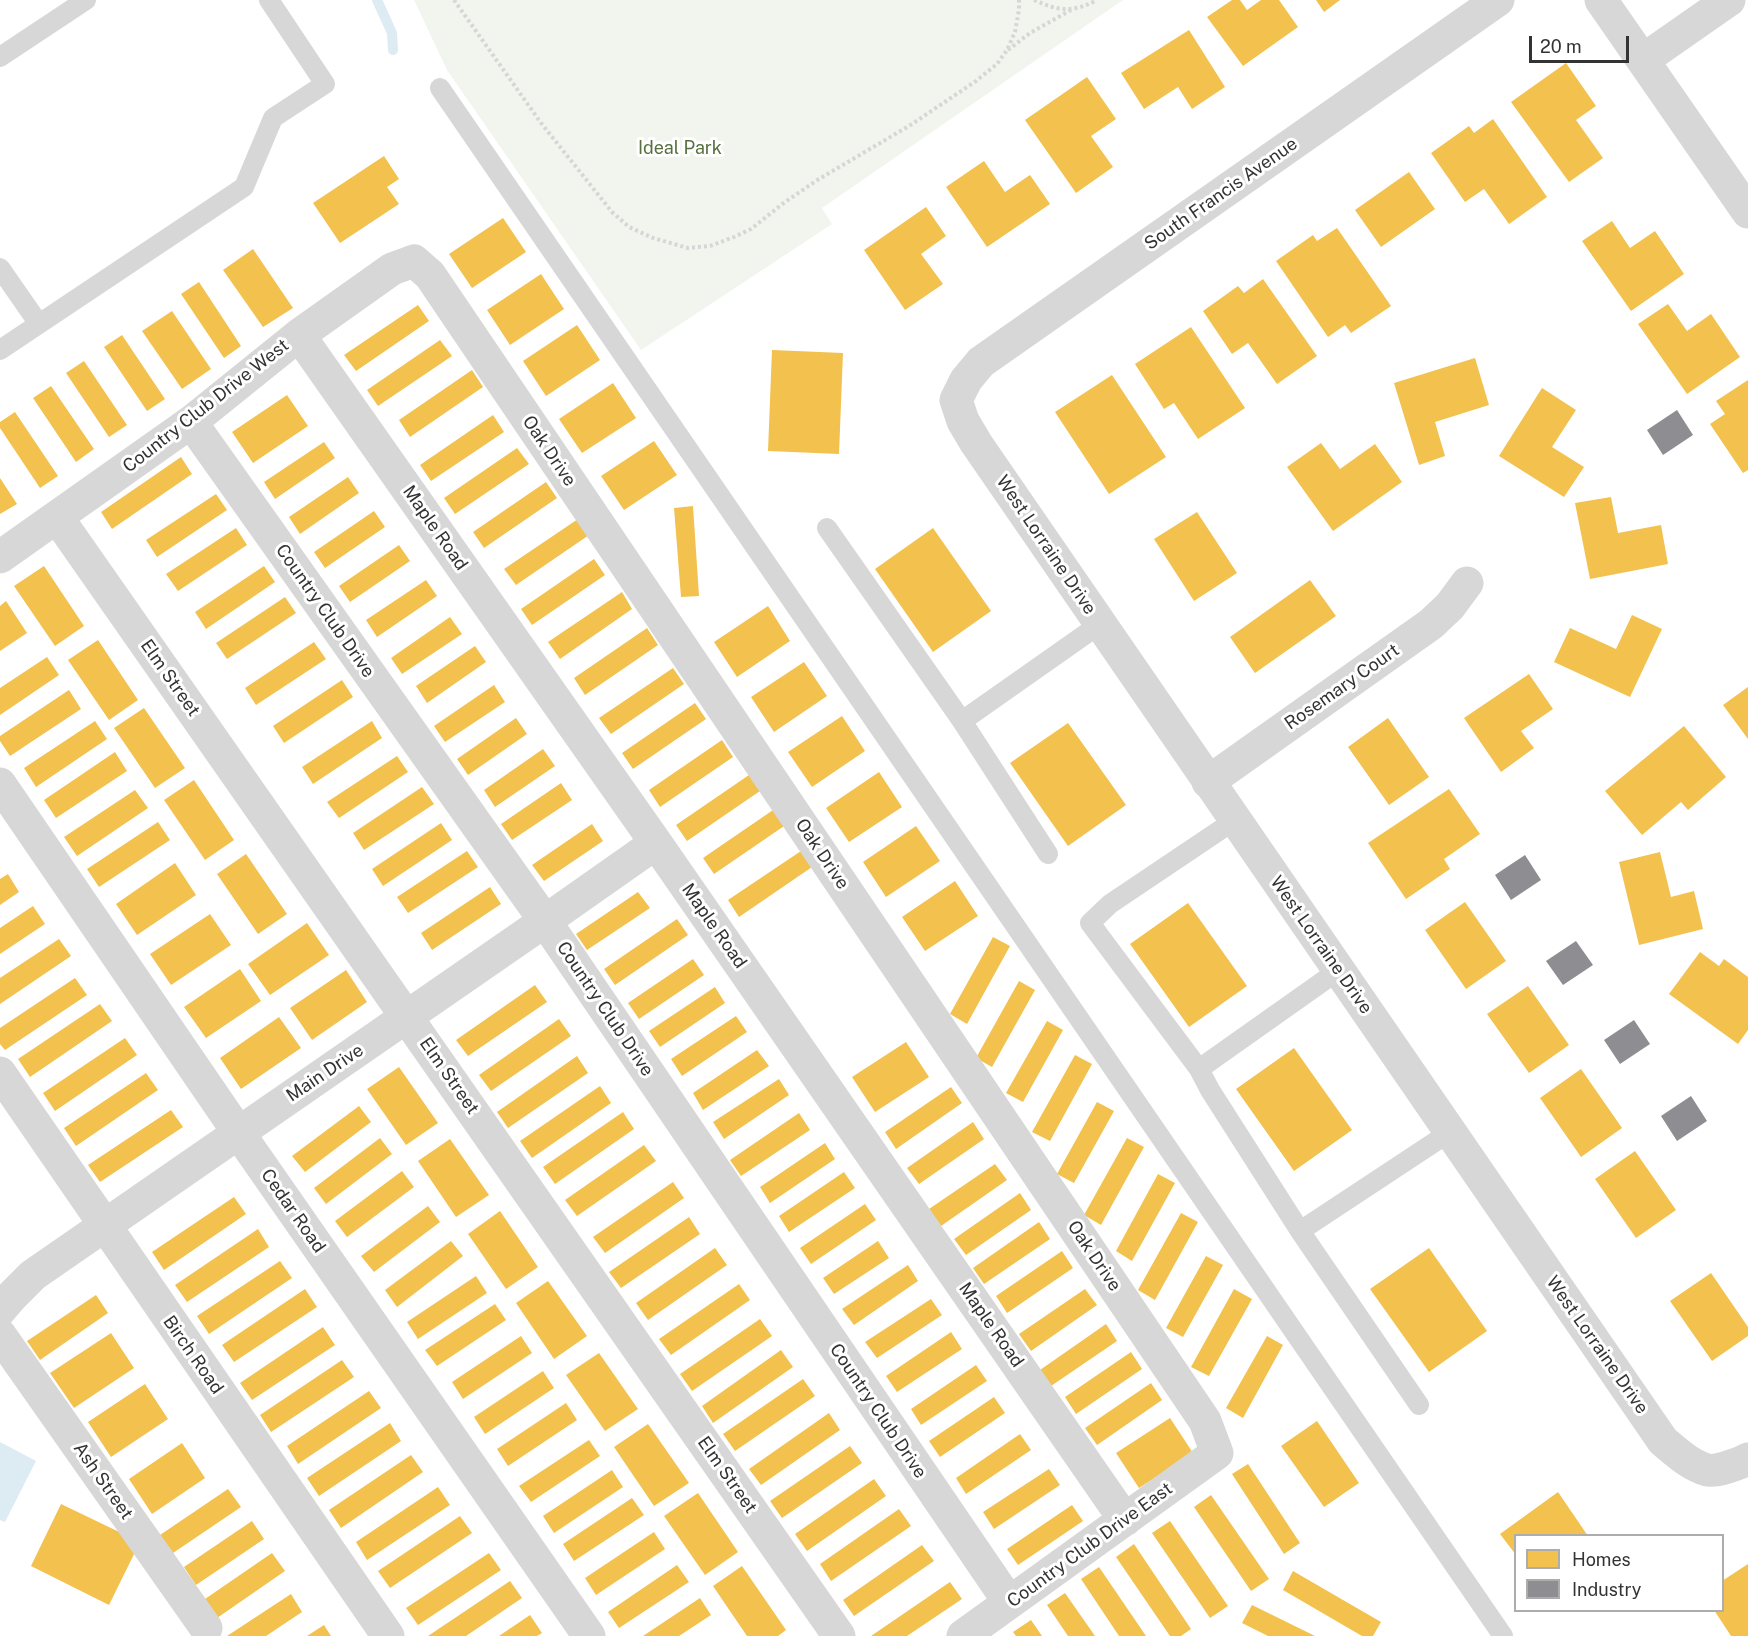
<!DOCTYPE html>
<style>
body{margin:0}
#map{position:relative;width:1748px;height:1636px;overflow:hidden;background:#fff;font-family:"Public Sans",sans-serif}
canvas{display:block}
.legend{position:absolute;left:1514px;top:1534px;width:210px;height:78px;box-sizing:border-box;background:#fff;border:2px solid #adadad;margin:0;padding:8px 10px;list-style:none;font-size:18px;color:#333}
.legend li{display:flex;align-items:center;gap:12px;height:30px}
.legend b{width:30px;border:2px solid #adadad}
.scale{position:absolute;left:1529px;top:36px;width:100px;height:27px;box-sizing:border-box;border:3px solid #333;border-top:0;padding-left:8px;font-size:18px;line-height:21px;white-space:nowrap;color:#333;-webkit-text-stroke:4px #fff;paint-order:stroke}
</style>
<div id="map">
<canvas width="1748" height="1636"></canvas>
<ul class="legend">
<li><b style="height:16px;background:#f2c14e"></b>Homes</li>
<li><b style="height:16px;background:#8d8d92"></b>Industry</li>
</ul>
<div class="scale">20 m</div>
</div>
<script>
const c = document.querySelector('canvas').getContext('2d');
c.lineJoin = 'round';
function fill(path, color) { c.fillStyle = color; c.fill(path, 'evenodd'); }
function strokePath(path, color, width, dash) { c.strokeStyle = color; c.lineWidth = width; c.lineCap = dash ? 'butt' : 'round'; c.setLineDash(dash || []); c.stroke(path); }
function write(font, color, halo, rows, align = 'center') {
  c.font = font + ' "Public Sans",sans-serif'; c.lineWidth = 6; c.setLineDash([]); c.textBaseline = 'middle'; c.strokeStyle = halo; c.fillStyle = color; for (const [text, x, y, turn = 0] of rows) {
    c.save(); c.translate(x, y); c.rotate((+turn || 0) * Math.PI / 180); c.textAlign = isNaN(turn) ? turn : align; if (halo) c.strokeText(text, 0, 0); c.fillText(text, 0, 0); c.restore();
  }
}
fill(new Path2D(`
 M414 0H1123L822 208 832 224 641 350 447 70Z`), '#f1f5ed');
fill(new Path2D(`
 M0 1442 36 1461 5 1522 0 1520Z`), '#ddebf3');
fill(new Path2D(`
 M1232 0H1240L1247 10 1261 0H1279L1298 27 1243 66 1207 17Z
 M1316 0H1340L1324 12Z
 M1189 30 1225 87 1192 109 1178 87 1144 109 1121 73Z
 M1566 63 1596 106 1576 120 1603 158 1569 182 1511 102Z
 M1087 77 1116 119 1091 136 1113 167 1076 193 1025 120Z
 M1493 119 1547 197 1509 224 1484 189 1465 202 1431 153 1469 126 1474 133Z
 M384 156 399 179 387 187 399 204 340 243 313 203Z
 M984 161 1005 192 1030 175 1050 204 987 247 946 187Z
 M1409 172 1435 209 1381 247 1355 210Z
 M926 207 946 236 921 254 943 284 905 310 864 250Z
 M503 218 526 252 472 288 449 254Z
 M1612 221 1630 248 1655 231 1684 274 1631 311 1582 241Z
 M1337 228 1391 306 1351 333 1345 325 1328 337 1276 261 1313 235 1317 241Z
 M253 249 293 308 263 327 223 270Z
 M541 274 564 309 510 345 487 310Z
 M1263 279 1317 356 1277 384 1248 343 1232 354 1203 311 1238 286 1244 293Z
 M199 282 241 346 224 358 181 294Z
 M1668 304 1687 331 1711 314 1740 357 1687 394 1638 324Z
 M418 305 429 321 356 371 344 355Z
 M172 311 211 369 182 389 142 331Z
 M577 325 600 360 546 396 523 361Z
 M1191 327 1245 408 1198 439 1174 403 1164 409 1135 364Z
 M122 335 165 399 147 411 104 347Z
 M440 340 452 356 378 406 367 390Z
 M772 350 843 353 839 454 768 451Z
 M1475 358 1489 405 1435 422 1445 456 1419 465 1394 383Z
 M84 361 127 425 109 437 66 373Z
 M472 370 483 387 410 437 399 420Z
 M1112 375 1166 457 1109 494 1055 412Z
 M1748 380V470L1743 473 1710 424 1725 414 1716 401Z
 M613 383 636 418 582 453 559 419Z
 M51 386 94 449 76 462 33 398Z
 M1542 388 1576 410 1552 447 1584 467 1564 497 1499 456Z
 M287 395 308 426 253 463 232 432Z
 M15 412 58 476 40 488 0 428V422Z
 M493 415 504 432 431 481 420 465Z
 M654 441 677 475 624 510 601 476Z
 M324 442 335 458 275 499 264 482Z
 M1321 443 1340 469 1375 444 1402 482 1333 531 1287 467Z
 M517 448 529 464 455 514 444 498Z
 M181 457 192 474 112 529 101 512Z
 M348 477 359 493 300 534 289 517Z
 M0 478 17 504 0 514Z
 M546 482 557 498 484 548 473 532Z
 M216 494 227 510 157 557 146 540Z
 M1611 497 1618 533 1661 525 1668 564 1590 579 1575 503Z
 M693 506 699 596 681 597 674 508Z
 M374 511 385 527 325 568 314 552Z
 M1197 512 1237 573 1194 601 1154 539Z
 M578 519 589 535 516 585 504 569Z
 M236 528 247 545 178 591 166 574Z
 M933 528 991 611 933 652 875 569Z
 M399 545 410 561 350 602 339 586Z
 M594 559 605 575 532 625 521 609Z
 M44 566 84 626 55 646 14 586Z
 M264 566 275 582 206 629 195 612Z
 M426 580 437 596 377 637 366 620Z
 M1310 580 1336 616 1255 673 1230 637Z
 M622 592 632 609 560 659 548 642Z
 M285 597 296 613 227 659 216 643Z
 M6 601 27 633 0 651V606Z
 M768 606 790 641 737 677 714 642Z
 M1632 615 1662 629 1630 697 1554 662 1570 628 1616 649Z
 M450 617 462 634 402 674 391 658Z
 M647 628 658 645 585 695 574 678Z
 M98 640 138 700 109 720 68 660Z
 M314 642 326 659 256 705 245 688Z
 M475 646 486 662 427 703 416 686Z
 M47 657 59 675 0 715V688Z
 M804 662 827 696 774 732 751 697Z
 M673 668 684 684 611 734 599 718Z
 M1529 674 1553 709 1521 731 1534 748 1501 772 1464 718Z
 M342 680 353 697 284 743 273 726Z
 M494 685 505 702 445 742 434 726Z
 M1748 687V739L1723 705Z
 M69 690 81 709 10 756 0 741V736Z
 M695 703 706 719 633 769 622 753Z
 M144 708 185 768 155 788 114 728Z
 M842 716 865 751 812 787 788 752Z
 M516 718 527 734 468 775 457 759Z
 M1388 718 1429 777 1389 805 1348 747Z
 M95 721 107 739 36 787 24 768Z
 M372 721 382 738 313 784 302 767Z
 M1068 723 1126 805 1068 846 1010 763Z
 M1684 726 1726 777 1688 810 1681 802 1642 835 1605 791Z
 M722 740 733 757 660 807 649 790Z
 M543 749 555 766 495 807 484 790Z
 M115 752 127 771 56 818 44 800Z
 M397 756 408 772 339 818 327 802Z
 M879 772 902 807 849 842 826 808Z
 M749 775 760 791 687 841 676 825Z
 M194 780 234 840 205 860 164 800Z
 M561 783 572 800 512 840 501 824Z
 M422 787 434 804 364 850 353 833Z
 M1449 789 1480 834 1444 859 1450 869 1406 899 1368 843Z
 M135 790 148 808 77 856 64 837Z
 M776 808 787 824 714 874 703 858Z
 M158 822 170 840 99 887 87 869Z
 M441 823 452 840 383 886 372 869Z
 M592 824 603 841 544 881 532 865Z
 M916 826 940 861 886 897 863 862Z
 M467 851 478 867 408 913 397 897Z
 M801 851 812 867 739 917 728 900Z
 M1660 852 1671 897 1694 891 1703 929 1639 945 1619 862Z
 M246 854 287 914 258 934 217 874Z
 M175 863 196 895 137 935 116 904Z
 M8 874 19 892 0 905V879Z
 M955 881 978 916 925 951 902 917Z
 M490 887 501 904 432 950 421 933Z
 M638 892 650 908 587 950 576 934Z
 M1465 902 1506 961 1466 989 1425 930Z
 M1188 903 1247 986 1189 1027 1130 944Z
 M33 906 45 924 0 954V928Z
 M210 914 231 945 171 985 150 954Z
 M677 919 688 935 615 985 604 969Z
 M307 923 329 955 270 995 248 964Z
 M993 937 1010 946 967 1024 950 1014Z
 M59 939 71 956 0 1004V978Z
 M1700 952 1719 966 1724 959 1748 977V1030L1738 1044 1669 994Z
 M693 959 704 975 639 1019 628 1003Z
 M240 969 261 1001 206 1038 184 1007Z
 M346 970 367 1002 312 1040 290 1008Z
 M75 978 87 995 5 1050 0 1044V1028Z
 M1019 981 1035 990 992 1067 976 1058Z
 M535 985 547 1002 468 1056 456 1040Z
 M1528 986 1569 1045 1529 1073 1487 1014Z
 M715 987 725 1003 660 1047 649 1031Z
 M100 1004 112 1021 30 1077 18 1059Z
 M736 1016 747 1032 682 1076 671 1059Z
 M279 1017 301 1048 241 1089 220 1058Z
 M559 1019 571 1036 491 1091 479 1075Z
 M1047 1021 1063 1030 1023 1102 1006 1093Z
 M125 1038 137 1055 55 1111 43 1093Z
 M906 1042 929 1077 875 1112 852 1077Z
 M1294 1048 1352 1130 1294 1171 1236 1089Z
 M757 1050 769 1066 703 1110 693 1093Z
 M1075 1055 1092 1064 1050 1141 1032 1132Z
 M577 1056 588 1073 508 1128 497 1112Z
 M399 1067 438 1123 406 1145 367 1089Z
 M1581 1069 1622 1128 1581 1157 1540 1098Z
 M146 1073 158 1090 76 1146 64 1128Z
 M779 1079 789 1095 724 1139 713 1122Z
 M600 1086 611 1103 532 1158 520 1141Z
 M951 1087 962 1103 896 1149 885 1132Z
 M1097 1102 1114 1111 1074 1183 1057 1174Z
 M359 1106 371 1122 305 1172 292 1156Z
 M171 1110 183 1127 100 1182 88 1165Z
 M623 1112 634 1129 555 1184 543 1167Z
 M799 1113 810 1130 741 1176 730 1160Z
 M973 1122 984 1139 919 1184 907 1168Z
 M380 1138 392 1154 326 1204 314 1188Z
 M1127 1138 1144 1147 1101 1225 1084 1215Z
 M450 1139 489 1195 456 1217 418 1161Z
 M825 1143 835 1159 770 1203 760 1187Z
 M644 1145 656 1161 577 1216 565 1200Z
 M1635 1151 1676 1210 1636 1238 1595 1179Z
 M995 1164 1007 1180 941 1226 929 1209Z
 M402 1171 414 1187 347 1237 335 1221Z
 M844 1172 855 1188 789 1232 779 1216Z
 M1158 1174 1175 1183 1132 1261 1116 1251Z
 M673 1182 684 1198 605 1253 593 1237Z
 M1020 1193 1031 1210 966 1255 954 1239Z
 M234 1197 246 1214 164 1270 152 1252Z
 M865 1204 876 1220 811 1264 800 1248Z
 M428 1206 440 1222 374 1272 361 1256Z
 M500 1211 538 1267 506 1289 468 1234Z
 M1181 1213 1198 1222 1155 1300 1138 1290Z
 M689 1217 700 1234 621 1288 609 1272Z
 M1039 1222 1050 1239 984 1284 973 1268Z
 M258 1229 269 1247 187 1302 175 1285Z
 M451 1241 463 1256 397 1307 385 1290Z
 M878 1241 889 1258 834 1294 823 1278Z
 M715 1248 727 1265 648 1320 636 1303Z
 M1429 1248 1487 1331 1429 1372 1370 1289Z
 M1062 1251 1073 1268 1007 1313 996 1296Z
 M1206 1256 1223 1265 1183 1337 1166 1328Z
 M280 1261 292 1278 209 1334 197 1316Z
 M908 1265 918 1281 854 1325 842 1309Z
 M1711 1273 1748 1327V1336L1712 1361 1670 1301Z
 M476 1276 487 1293 418 1339 407 1322Z
 M548 1281 587 1336 554 1359 516 1303Z
 M739 1284 750 1300 671 1355 659 1339Z
 M305 1289 317 1307 234 1362 222 1345Z
 M1085 1289 1097 1305 1031 1351 1019 1334Z
 M1234 1289 1252 1299 1209 1376 1191 1367Z
 M96 1295 108 1313 40 1360 27 1341Z
 M931 1299 942 1315 877 1358 865 1342Z
 M495 1304 506 1320 437 1366 425 1350Z
 M760 1319 772 1336 692 1391 680 1374Z
 M1106 1324 1117 1341 1051 1386 1040 1370Z
 M323 1327 335 1345 252 1400 240 1383Z
 M951 1332 962 1349 897 1392 886 1376Z
 M111 1333 134 1368 74 1408 50 1373Z
 M521 1336 532 1353 463 1399 452 1382Z
 M1267 1336 1283 1345 1243 1418 1226 1408Z
 M781 1350 793 1367 713 1423 702 1406Z
 M1131 1352 1142 1369 1076 1414 1065 1397Z
 M599 1353 638 1409 605 1431 566 1375Z
 M342 1360 354 1377 271 1432 260 1415Z
 M976 1365 987 1381 921 1425 911 1409Z
 M543 1371 554 1388 485 1434 474 1417Z
 M803 1379 815 1396 735 1451 723 1434Z
 M1151 1383 1162 1400 1097 1445 1085 1428Z
 M145 1384 168 1419 111 1457 88 1422Z
 M369 1391 381 1408 298 1464 287 1446Z
 M994 1397 1005 1413 940 1457 929 1441Z
 M566 1403 577 1420 508 1466 497 1449Z
 M829 1413 840 1430 761 1485 749 1469Z
 M1170 1418 1193 1453 1139 1488 1116 1453Z
 M1317 1421 1359 1483 1324 1507 1281 1446Z
 M390 1423 401 1441 319 1496 307 1478Z
 M648 1424 689 1483 654 1506 614 1447Z
 M1020 1434 1031 1450 966 1494 956 1478Z
 M589 1440 600 1456 531 1502 519 1486Z
 M182 1443 205 1478 152 1514 129 1479Z
 M850 1446 862 1463 782 1518 770 1501Z
 M411 1455 423 1472 341 1528 329 1510Z
 M1248 1464 1300 1543 1284 1554 1232 1474Z
 M1049 1469 1060 1485 994 1529 983 1512Z
 M612 1470 623 1487 554 1533 543 1516Z
 M874 1479 886 1496 807 1551 795 1534Z
 M438 1487 450 1505 367 1560 356 1542Z
 M228 1489 241 1507 173 1553 160 1535Z
 M1558 1492 1588 1536H1516V1555L1500 1534Z
 M698 1493 738 1552 705 1575 664 1516Z
 M1211 1495 1269 1579 1251 1591 1194 1507Z
 M632 1498 644 1515 574 1561 563 1544Z
 M61 1504 140 1542 109 1605 31 1566Z
 M1072 1505 1083 1521 1018 1565 1007 1549Z
 M899 1509 911 1526 831 1581 820 1564Z
 M460 1516 472 1533 390 1588 378 1571Z
 M252 1521 264 1539 196 1585 184 1567Z
 M1170 1521 1228 1606 1210 1618 1152 1533Z
 M654 1532 665 1549 596 1595 585 1578Z
 M1134 1544 1191 1629 1181 1636H1170L1116 1557Z
 M922 1545 934 1561 854 1616 843 1600Z
 M272 1553 285 1571 217 1618 205 1599Z
 M489 1553 501 1570 418 1625 406 1608Z
 M1748 1564V1636H1731L1714 1610H1722V1581Z
 M677 1565 689 1582 619 1628 608 1612Z
 M742 1566 786 1630 778 1636H747L713 1586Z
 M1099 1567 1146 1636H1119L1081 1579Z
 M1293 1571 1381 1622 1373 1636H1362L1283 1590Z
 M510 1581 522 1598 466 1636H428Z
 M950 1582 962 1599 907 1636H871Z
 M1065 1593 1095 1636H1068L1047 1605Z
 M291 1594 302 1612 266 1636H227Z
 M700 1598 711 1615 679 1636H643Z
 M1252 1605 1315 1636H1268L1242 1623Z
 M530 1615 542 1633 537 1636H499Z
 M1031 1620 1042 1636H1016L1013 1632Z
 M324 1625 331 1636H307Z`), '#f2c14e');
fill(new Path2D(`
 M1677 410 1693 435 1663 455 1647 430Z
 M1525 855 1541 880 1511 900 1495 875Z
 M1576 941 1593 965 1563 985 1546 961Z
 M1634 1020 1650 1044 1620 1064 1604 1040Z
 M1691 1096 1707 1121 1677 1141 1661 1116Z`), '#8d8d92');
strokePath(new Path2D(`
 M377 0 392 33 393 50`), '#ddebf3', 10);
strokePath(new Path2D(`
 M454 0 541 123 612 212 629 227 653 238 688 248 710 246 734 237 751 229 785 202 819 179 909 126 976 81 997 64 1007 50 1015 32 1019 10V0
 M1034 0C1058 11 1073 13 1097 0
 M1008 50 1030 33 1071 10`), '#d6d6d6', 4, [3, 3]);
strokePath(new Path2D(`
 M0 57 86 0
 M440 88 1503 1636
 M0 268 39 324
 M0 350 244 187 273 118 325 84 269 0
 M827 528 962 721 1100 624
 M962 721 1048 854
 M1235 820 1110 904 1090 923 1199 1069 1210 1090 1300 1231
 M1199 1069 1339 970
 M1419 1405 1300 1231 1450 1132`), '#d7d7d7', 20);
strokePath(new Path2D(`
 M1498 0 981 362 966 380 956 400 963 421 976 443 1663 1441C1676 1452 1690 1465 1707 1470 1716 1472 1739 1464 1748 1459
 M1601 0 1748 212
 M1643 60 1729 0
 M299 335 656 843 1125 1520
 M191 422 545 921 1009 1602
 M57 517 839 1636
 M0 557 191 422 299 335 392 269 414 261 430 275 1205 1421 1217 1453 963 1636
 M1208 782 1431 624 1450 606 1467 583
 M0 784 238 1132 589 1636
 M0 1073 388 1636
 M0 1310 12 1296 33 1275 545 921 656 843
 M0 1335 206 1628`), '#d7d7d7', 33);
write('18px', '#56703f', '#fff', [
 ["Ideal Park",680,148]
]);
write('18px', '#333', '#fff', [
 ["South Francis Avenue",1221,194,-35],
 ["Country Club Drive West",206,406,-38],
 ["Oak Drive",549,451,56],
 ["Maple Road",435,528,55],
 ["West Lorraine Drive",1046,545,56],
 ["Country Club Drive",325,611,55],
 ["Elm Street",170,678,55],
 ["Rosemary Court",1342,687,-35],
 ["Oak Drive",822,854,56],
 ["Maple Road",714,926,55],
 ["West Lorraine Drive",1321,945,55],
 ["Country Club Drive",605,1009,56],
 ["Main Drive",325,1073,-34],
 ["Elm Street",449,1076,55],
 ["Cedar Road",293,1211,55],
 ["Oak Drive",1094,1256,56],
 ["Maple Road",991,1325,55],
 ["West Lorraine Drive",1597,1345,55],
 ["Birch Road",193,1355,55],
 ["Country Club Drive",878,1411,56],
 ["Elm Street",727,1475,55],
 ["Ash Street",103,1481,55],
 ["Country Club Drive East",1090,1545,-36]
]);
</script>
